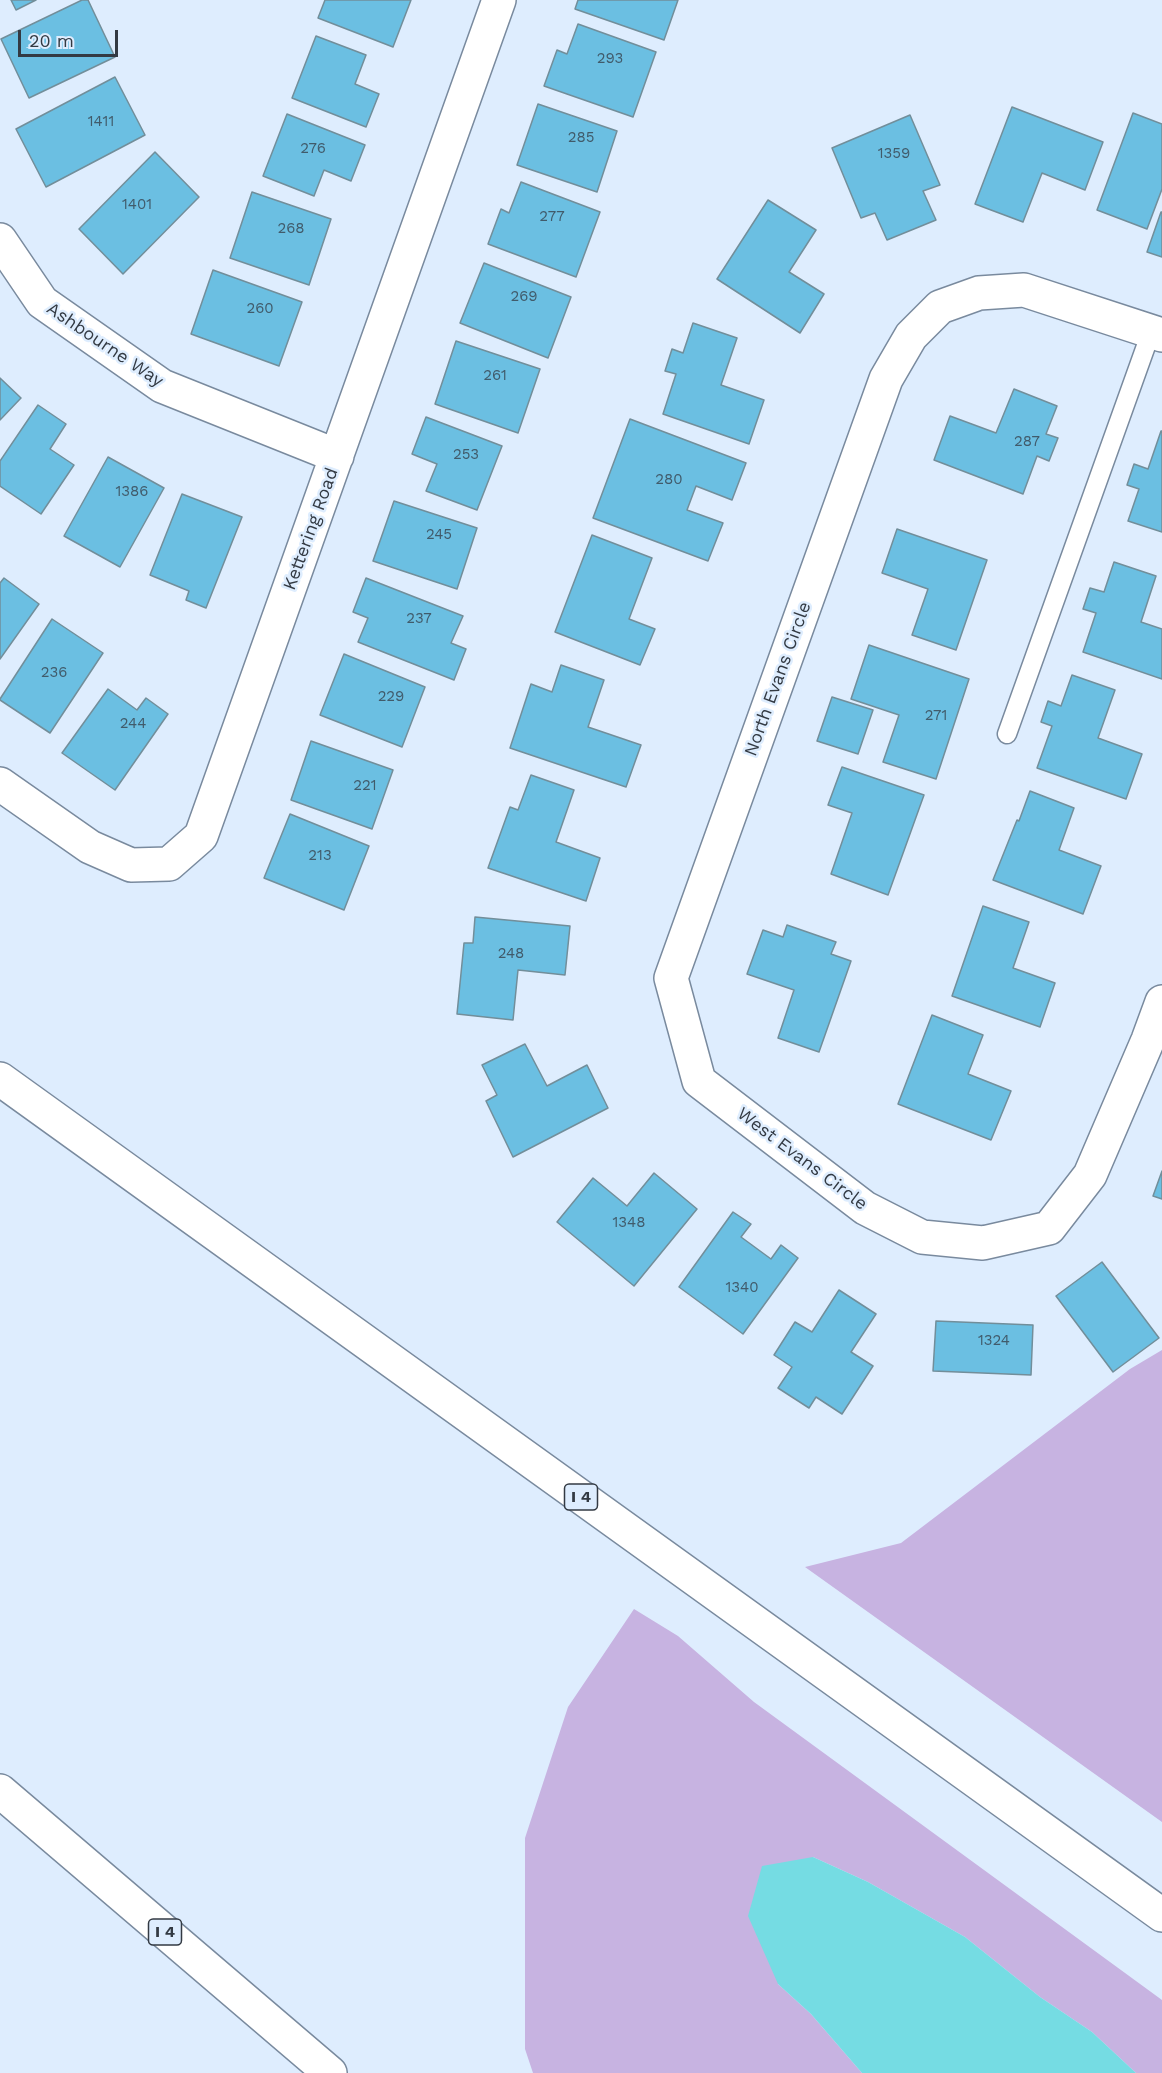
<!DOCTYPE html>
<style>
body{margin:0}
#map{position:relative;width:1162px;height:2073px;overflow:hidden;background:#deedfe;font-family:"Work Sans",sans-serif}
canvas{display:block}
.scale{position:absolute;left:18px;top:30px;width:100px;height:27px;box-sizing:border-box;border:3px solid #333a43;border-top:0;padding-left:8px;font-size:18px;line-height:21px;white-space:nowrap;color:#333a43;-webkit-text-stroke:4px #deedfe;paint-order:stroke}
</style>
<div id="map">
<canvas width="1162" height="2073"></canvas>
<div class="scale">20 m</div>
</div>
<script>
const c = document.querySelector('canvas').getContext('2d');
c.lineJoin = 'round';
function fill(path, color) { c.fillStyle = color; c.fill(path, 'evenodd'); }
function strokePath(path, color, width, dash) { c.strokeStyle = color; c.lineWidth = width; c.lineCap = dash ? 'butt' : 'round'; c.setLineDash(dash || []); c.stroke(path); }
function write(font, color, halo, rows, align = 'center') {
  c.font = font + ' "Work Sans",sans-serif'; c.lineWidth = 5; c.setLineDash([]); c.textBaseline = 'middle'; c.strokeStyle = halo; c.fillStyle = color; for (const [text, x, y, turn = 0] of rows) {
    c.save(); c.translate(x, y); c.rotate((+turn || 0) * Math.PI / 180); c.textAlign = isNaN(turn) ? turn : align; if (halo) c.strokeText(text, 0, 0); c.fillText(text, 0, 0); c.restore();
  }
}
fill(new Path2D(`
 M1162 1350V1822L805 1567 901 1543 1130 1369Z
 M634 1609 678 1636 754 1702 1162 2000V2073H1136L1092 2032 1040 1997 965 1937 868 1882 813 1857 778 1984 811 2014 862 2073H533L525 2049V1838L568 1707Z`), '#c7b3e1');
fill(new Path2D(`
 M813 1857 868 1882 965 1937 1040 1997 1092 2032 1136 2073H862L811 2014 778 1984 748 1916 762 1866Z`), '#75dce3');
const building = new Path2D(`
 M11 0H36L16 10Z
 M82 0H88L115 57 29 98 1 39Z
 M325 0H411L393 47 318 18Z
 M578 0H678L664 40 575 9Z
 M578 24 656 52 633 117 544 86 557 50 567 54Z
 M316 36 366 55 355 84 379 94 366 127 292 98Z
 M115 77 145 135 46 187 16 129Z
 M538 104 617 131 597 192 517 165Z
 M1012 107 1103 142 1085 190 1042 173 1023 222 975 204Z
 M1133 113 1162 124V189L1147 229 1097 210Z
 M287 114 365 145 351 181 324 170 314 196 263 176Z
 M910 115 940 185 923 191 936 220 887 240 875 213 861 218 832 148Z
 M155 152 199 197 123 274 79 229Z
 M521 182 600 212 576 277 488 244 501 209 509 213Z
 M252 192 331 219 309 285 230 258Z
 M768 200 816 230 789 272 824 294 800 333 717 279Z
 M1161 212H1162V257L1147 252Z
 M484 263 571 297 548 358 460 323Z
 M213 270 302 302 279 366 191 334Z
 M693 323 737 338 721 385 764 400 749 444 663 414 676 374 665 371 672 349 683 353Z
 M456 341 540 369 518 433 435 404Z
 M0 378 21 398 0 420Z
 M1014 389 1057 406 1046 434 1058 438 1049 461 1037 456 1023 494 934 460 950 416 996 433Z
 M38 405 66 424 50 449 74 465 41 514 0 486V461Z
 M426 417 502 446 477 510 426 491 437 464 412 454Z
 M630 419 746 463 732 500 696 486 687 510 723 523 708 561 593 518Z
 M1161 431H1162V532L1128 521 1139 489 1127 485 1134 464 1148 469Z
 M108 457 164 488 120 567 64 536Z
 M182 494 242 517 206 608 186 600 189 591 150 575Z
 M394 501 477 528 457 589 373 561Z
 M897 529 987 560 956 650 912 635 928 589 882 573Z
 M592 535 652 558 629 619 655 629 640 665 555 632Z
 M1114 562 1156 576 1141 622 1162 629V679L1083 652 1096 613 1083 609 1090 588 1104 592Z
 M4 578 39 604 0 659V583Z
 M366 578 463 616 451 643 466 649 454 680 358 642 368 618 353 612Z
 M52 619 103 653 50 733 0 700V699Z
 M869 645 969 679 936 779 883 762 899 715 851 699Z
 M344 654 425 687 402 747 320 715Z
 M561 665 604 680 588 727 641 745 626 787 510 748 531 684 552 692Z
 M1072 675 1115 690 1098 738 1142 754 1126 799 1037 768 1052 726 1041 722 1048 701 1061 706Z
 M108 689 137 710 146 698 168 714 115 790 62 753Z
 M832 697 873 710 858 754 817 741Z
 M311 741 393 770 372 829 291 800Z
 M842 767 924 795 888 895 831 874 852 813 828 805Z
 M531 775 574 790 556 842 600 858 586 901 488 868 510 807 518 810Z
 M1030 791 1074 808 1059 850 1101 866 1083 914 993 880 1017 820 1019 821Z
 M290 814 369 846 344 910 264 878Z
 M983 906 1029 922 1013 968 1055 983 1040 1027 952 996Z
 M475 917 570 926 565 975 518 970 513 1020 457 1014 464 943H473Z
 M787 925 836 942 831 954 851 961 819 1052 778 1038 794 990 747 974 763 930 783 937Z
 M932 1015 983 1035 968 1074 1011 1091 991 1140 898 1104Z
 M525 1044 547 1086 587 1065 608 1108 513 1157 486 1101 497 1095 482 1065Z
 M1162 1171V1199L1153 1196Z
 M654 1173 697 1209 634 1286 557 1222 593 1178 627 1206Z
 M733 1212 751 1224 741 1237 771 1259 781 1245 798 1258 743 1334 679 1287Z
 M1102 1262 1159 1338 1113 1372 1056 1296Z
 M839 1290 876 1314 851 1352 873 1366 842 1414 816 1397 809 1408 778 1388 792 1367 774 1355 795 1322 812 1332Z
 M936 1321 1033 1325 1031 1375 933 1371Z`);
fill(building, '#6bbfe2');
strokePath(building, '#728e9a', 1.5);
const service = new Path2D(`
 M1007 734 1151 332`);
const minor = new Path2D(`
 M0 240 42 302 162 386 337 456
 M1162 335 1024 290 979 293 940 307 911 336 886 379 671 978 699 1081 865 1208 922 1237 983 1243 1049 1228 1090 1175 1148 1040 1162 1002
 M0 784 90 847 131 865 169 864 201 836 499 0`);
const motorway = new Path2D(`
 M0 1079 1162 1915
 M0 1791 330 2073`);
strokePath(service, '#798a9e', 21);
strokePath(minor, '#798a9e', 36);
strokePath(motorway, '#798a9e', 36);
strokePath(service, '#fff', 18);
strokePath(minor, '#fff', 33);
strokePath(motorway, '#fff', 33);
write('15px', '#415b6b', null, [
 ["293",610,59],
 ["1411",101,122],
 ["285",581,138],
 ["276",313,149],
 ["1359",894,154],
 ["1401",137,205],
 ["277",552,217],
 ["268",291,229],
 ["269",524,297],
 ["260",260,309],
 ["261",495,376],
 ["287",1027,442],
 ["253",466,455],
 ["280",669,480],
 ["1386",132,492],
 ["245",439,535],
 ["237",419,619],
 ["236",54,673],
 ["229",391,697],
 ["271",936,716],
 ["244",133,724],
 ["221",365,786],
 ["213",320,856],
 ["248",511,954],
 ["1348",629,1223],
 ["1340",742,1288],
 ["1324",994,1341]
]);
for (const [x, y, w] of [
 [581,1497,33],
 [165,1932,33]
]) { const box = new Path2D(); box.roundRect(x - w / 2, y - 13, w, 26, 4.5); c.fillStyle = '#deedfe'; c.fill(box); strokePath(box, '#333a43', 1.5); }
write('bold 16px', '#333a43', null, [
 ["I 4",581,1497],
 ["I 4",165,1932]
]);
write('18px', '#333a43', '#deedfe', [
 ["Ashbourne Way",105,345,34],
 ["Kettering Road",311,529,-70],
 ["North Evans Circle",778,679,-70],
 ["West Evans Circle",802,1159,37]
]);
</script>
